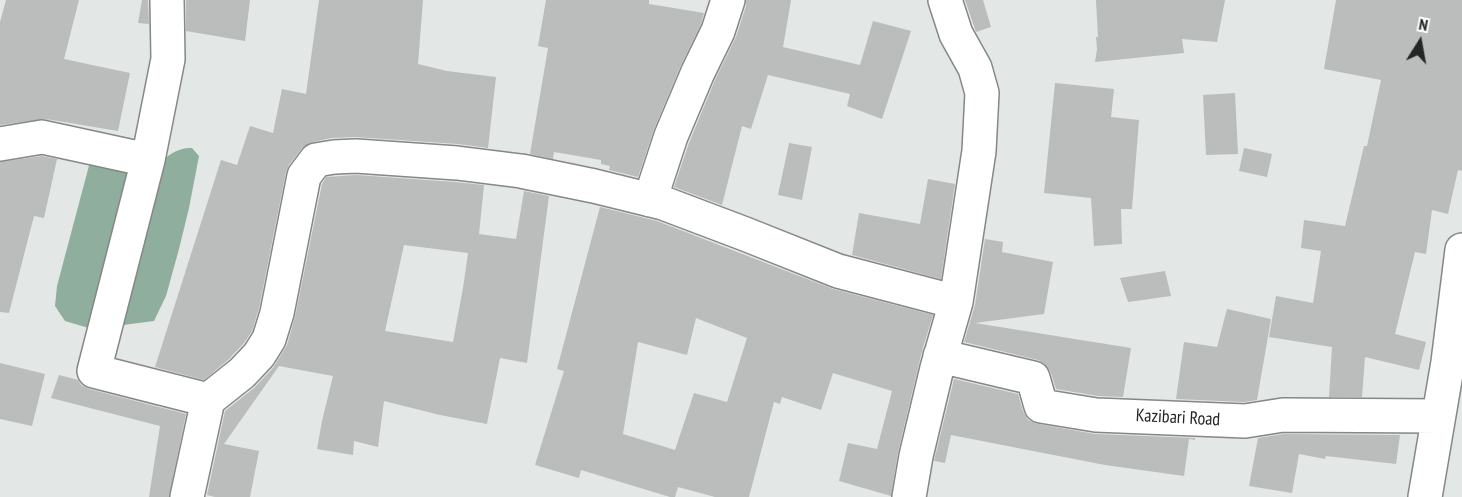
<!DOCTYPE html>
<style>
body{margin:0}
#map{position:relative;width:1462px;height:497px;overflow:hidden;background:#e3e7e5;font-family:"PT Sans Narrow",sans-serif}
canvas{display:block}
.north{position:absolute;left:1390px;top:12px;width:60px;height:60px;-webkit-text-stroke:4px #fff;paint-order:stroke;rotate:11deg;font-size:16px;font-weight:700;line-height:24px;text-align:center;color:#242525}
.north::after{content:'';display:block;margin:auto;width:21px;height:27px;background:#242525;clip-path:polygon(50% 0,100% 100%,50% 72%,0 100%)}
</style>
<div id="map">
<canvas width="1462" height="497"></canvas>
<div class="north">N</div>
</div>
<script>
const c = document.querySelector('canvas').getContext('2d');
c.lineJoin = 'round';
function fill(path, color) { c.fillStyle = color; c.fill(path, 'evenodd'); }
function strokePath(path, color, width, dash) { c.strokeStyle = color; c.lineWidth = width; c.lineCap = dash ? 'butt' : 'round'; c.setLineDash(dash || []); c.stroke(path); }
function write(font, color, halo, rows, align = 'center') {
  c.font = font + ' "PT Sans Narrow",sans-serif'; c.lineWidth = 4.5; c.setLineDash([]); c.textBaseline = 'middle'; c.strokeStyle = halo; c.fillStyle = color; for (const [text, x, y, turn = 0] of rows) {
    c.save(); c.translate(x, y); c.rotate((+turn || 0) * Math.PI / 180); c.textAlign = isNaN(turn) ? turn : align; if (halo) c.strokeText(text, 0, 0); c.fillText(text, 0, 0); c.restore();
  }
}
fill(new Path2D(`
 M95 143 161 161C171 154 179 147 192 148L199 156 189 208 179 249 166 296 154 321 92 329 65 321 55 306 57 286Z`), '#8fae9e');
fill(new Path2D(`
 M6 0H79L64 59 130 73 118 131 46 119 0 125V22Z
 M142 0H148L149 24 138 23Z
 M186 0H250L245 41 186 31Z
 M319 0H423L418 64 447 71 496 77 488 148 458 144 355 137 331 138 313 142 302 148 289 165 286 172 259 308 252 331 244 343 229 359 204 380 155 367 221 160 237 165 250 126 273 133 282 89 306 94Z
 M546 0H649V4L704 13 701 24 681 65 654 129 638 177 609 170 610 166 601 164V160L554 152 553 159 530 154 548 48 538 46Z
 M746 0H791L783 47 860 65 873 21 911 31 882 119 847 106 850 94 768 75 751 129 742 126 722 205 674 187 689 143 715 80 736 37 746 6Z
 M965 0H983L991 27 976 32Z
 M1096 0H1225L1217 42 1182 39 1184 53 1095 62 1097 49 1096 37H1098Z
 M1336 0H1462V171L1458 170 1448 214 1432 210 1426 254 1415 252 1395 334 1426 342 1419 370 1365 357 1362 397H1329L1332 347 1269 337 1276 296 1313 303 1321 251 1301 248 1304 220 1345 226 1364 146H1367L1381 80 1324 69Z
 M1055 83 1114 89 1111 117 1139 120 1132 209H1121L1122 244 1094 246 1091 198 1044 193Z
 M1235 93 1238 154 1206 155 1203 95Z
 M789 143 812 147 802 200 778 195Z
 M1244 148 1272 154 1267 177 1239 171Z
 M42 156 57 159 44 218 34 216 9 313 0 312V162Z
 M356 175 455 182 484 185 479 234 516 239 524 191 549 196 527 363 500 358 487 424 440 415 384 401 378 447 354 441 353 455 317 449 322 421 333 376 279 366 224 444 259 451 250 497H215L207 495 225 411 254 388 273 368 287 345 295 317 322 184 326 177ZM404 245 468 253 463 288 453 342 385 331Z
 M928 179 955 184 941 279 852 255 859 213 920 224Z
 M600 207 657 221 833 289 933 315 922 351 898 452 891 496 839 481 848 443 877 449 892 391 833 373 821 410 782 397 780 404 774 402 749 497H715L678 487 675 497H670L581 470 579 478 535 465 564 371 557 369ZM696 318 747 338 727 402 694 393 675 450 623 434 638 342 687 355Z
 M985 239 1003 242 1002 252 1053 262 1044 314 975 323 1131 348 1123 397 1098 396 1056 389 1051 373 1046 365 1038 360 964 342 975 305Z
 M1165 271 1171 296 1128 302 1120 278Z
 M1227 309 1271 319 1257 400 1244 402 1176 399 1184 342 1217 347Z
 M0 363 45 374 32 426 0 419Z
 M59 375 78 380 81 385 89 389 186 414 169 497H149L160 426 51 398Z
 M954 379 1018 394 1023 411 1028 420 1038 424 1095 434 1195 438V440L1189 439 1184 476 1105 465 951 435 945 463 934 461Z
 M1284 434 1400 435 1396 464 1326 456 1325 459 1299 454 1292 493 1249 486 1258 438Z`), '#babdbb');
const minor = new Path2D(`
 M167 0 168 59 148 160 94 371 208 400 187 497
 M0 144 42 137 148 160
 M650 200 671 136 698 72 718 31 728 0
 M940 356 1033 378 1041 406 1096 415 1245 421 1283 415 1438 416
 M208 400 242 373 259 355 269 339 277 313 304 176 316 160 334 157 356 156 457 163 521 171 594 186 663 203 745 234 838 271 956 302
 M909 497 916 456 937 368 956 302 979 151 982 93 975 68 956 34 945 0
 M1425 497 1448 362 1462 250`);
strokePath(minor, '#858886', 36);
strokePath(minor, '#fff', 33);
write('18px', '#242525', '#fff', [
 ["Kazibari Road",1178,418,3]
]);
</script>
